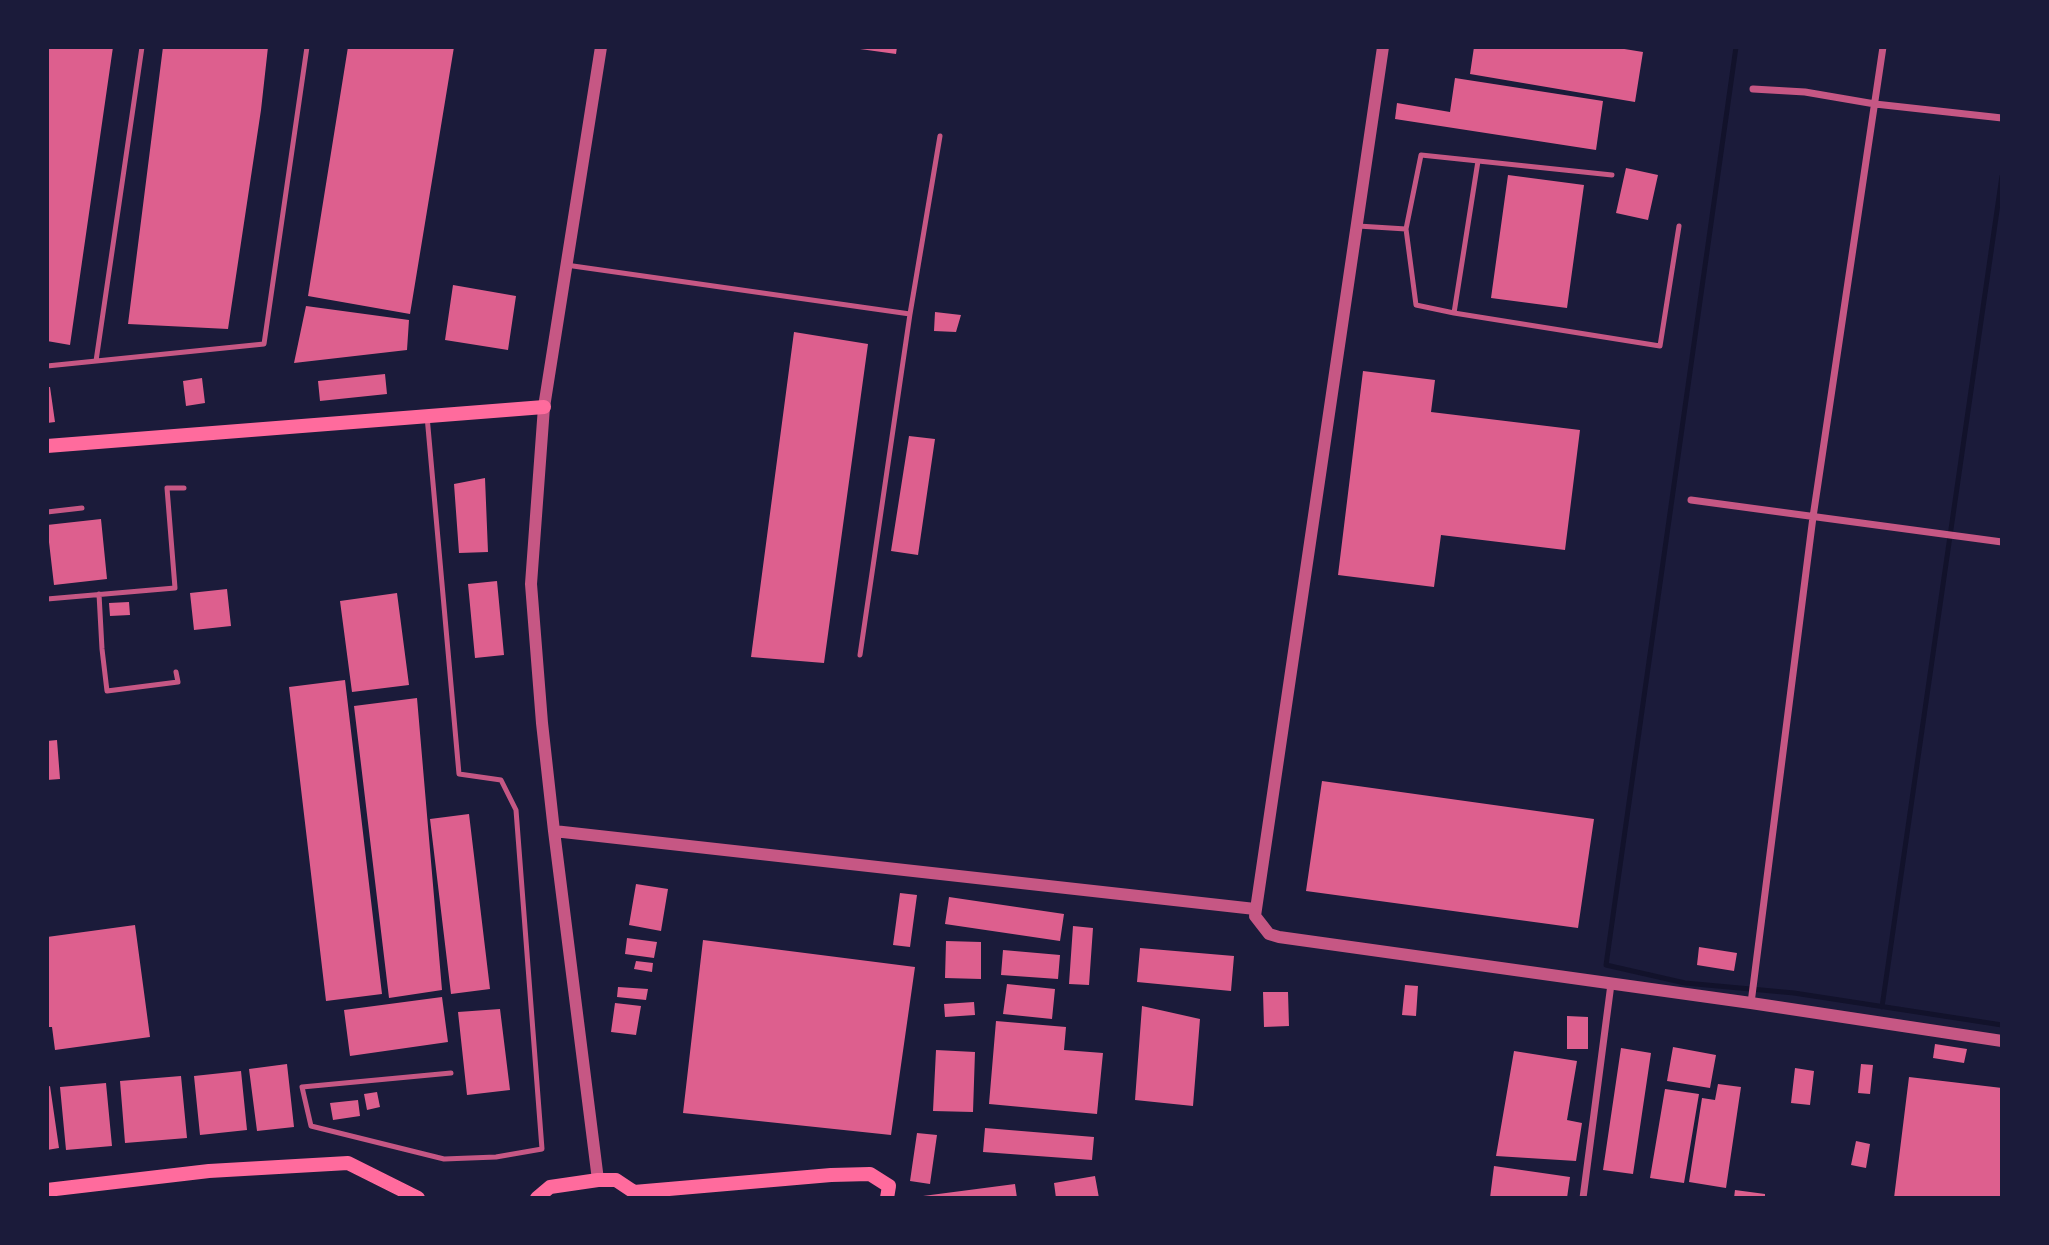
<!DOCTYPE html>
<style>
body{margin:0}
#map{position:relative;width:2049px;height:1245px;overflow:hidden;background:#1b1b3a;font-family:"Space Grotesk",sans-serif}
canvas{display:block}
.frame{position:absolute;inset:0;border:49px solid #1b1b3a;pointer-events:none}
</style>
<div id="map">
<canvas width="2049" height="1245"></canvas>
<div class="frame"></div>
</div>
<script>
const c = document.querySelector('canvas').getContext('2d');
c.lineJoin = 'round';
function strokePath(path, color, width, dash) { c.strokeStyle = color; c.lineWidth = width; c.lineCap = dash ? 'butt' : 'round'; c.setLineDash(dash || []); c.stroke(path); }
function fill(path, color) { c.fillStyle = color; c.fill(path, 'evenodd'); }
strokePath(new Path2D(`
 M1736 47 1606 965 1685 983 1794 993 2002 1025
 M1882 1007 2002 176`), '#12122b', 5);
fill(new Path2D(`
 M47 47H113L70 345 47 341Z
 M163 47H268L261 110 228 329 128 324Z
 M348 47H454L410 314 308 296Z
 M860 47H897L896 54 860 49Z
 M1474 47H1612L1643 52 1635 102 1470 74Z
 M1455 78 1603 101 1596 150 1395 119 1397 103 1450 112Z
 M1626 168 1658 175 1648 220 1616 213Z
 M1508 175 1584 185 1567 308 1491 298Z
 M453 285 516 296 508 350 445 340Z
 M306 306 409 320 407 350 294 363Z
 M935 312 961 315 956 332 934 331Z
 M794 332 868 344 824 663 751 657Z
 M1363 371 1435 380 1431 412 1580 430 1565 550 1441 535 1434 587 1338 575Z
 M385 374 387 394 320 401 318 381Z
 M202 378 205 403 186 406 183 381Z
 M47 387H50L55 422 47 423Z
 M909 436 935 439 918 555 891 551Z
 M485 478 488 552 459 553 454 484Z
 M101 519 107 579 54 585 47 525Z
 M497 581 504 655 475 658 468 584Z
 M227 589 231 626 194 630 190 593Z
 M397 593 409 685 352 692 340 601Z
 M129 602 130 615 110 616 109 603Z
 M345 680 382 994 326 1001 289 687Z
 M417 698 442 990 389 998 354 706Z
 M57 740 60 779 47 780V741Z
 M1322 781 1594 819 1578 928 1306 891Z
 M469 814 490 989 451 994 430 819Z
 M636 884 668 889 661 931 629 925Z
 M900 893 917 895 910 947 893 945Z
 M949 897 1064 914 1060 941 945 924Z
 M135 925 150 1037 55 1050 52 1027H47V937Z
 M1073 926 1093 928 1089 985 1069 984Z
 M627 938 657 942 654 958 625 954Z
 M703 940 915 967 891 1135 683 1113Z
 M946 941 981 942V979L945 978Z
 M1699 947 1737 953 1734 971 1697 965Z
 M1140 948 1234 956 1231 991 1137 982Z
 M1003 950 1060 955 1058 979 1001 975Z
 M636 961 653 963 652 972 634 969Z
 M1007 984 1055 989 1052 1019 1003 1014Z
 M1405 985 1418 986 1416 1016 1402 1015Z
 M618 987 648 989 646 1000 617 997Z
 M1263 992H1288L1289 1026 1264 1027Z
 M442 997 448 1042 350 1056 344 1010Z
 M974 1002 975 1015 945 1017 944 1004Z
 M615 1003 641 1006 636 1035 611 1032Z
 M1142 1006 1200 1019 1193 1106 1135 1100Z
 M500 1009 510 1090 467 1095 458 1012Z
 M1567 1016 1588 1017V1049H1567Z
 M996 1021 1066 1027 1064 1050 1103 1053 1097 1114 989 1104Z
 M1935 1044 1967 1049 1964 1063 1933 1058Z
 M1673 1047 1716 1055 1710 1088 1667 1081Z
 M1621 1048 1651 1053 1633 1174 1603 1170Z
 M936 1050 975 1052 973 1112 933 1111Z
 M1514 1051 1577 1061 1567 1120 1582 1123 1576 1161 1496 1156Z
 M287 1064 294 1127 257 1131 249 1069Z
 M1861 1064 1873 1065 1870 1094 1858 1093Z
 M1795 1068 1814 1071 1810 1105 1791 1103Z
 M241 1071 247 1130 200 1135 194 1076Z
 M181 1076 187 1138 125 1143 120 1081Z
 M1909 1077 2002 1088V1198H1894Z
 M106 1083 112 1146 66 1150 60 1087Z
 M1718 1084 1741 1087 1726 1188 1689 1182 1702 1098 1715 1100Z
 M50 1086 59 1148 47 1150V1087Z
 M1665 1089 1699 1094 1684 1183 1650 1178Z
 M377 1092 380 1107 367 1110 364 1094Z
 M358 1100 360 1116 333 1120 330 1103Z
 M985 1128 1094 1137 1092 1160 983 1152Z
 M917 1133 937 1135 930 1184 910 1181Z
 M1856 1141 1870 1144 1866 1168 1851 1165Z
 M1494 1166 1570 1177 1567 1198H1490Z
 M1095 1176 1099 1198H1056L1054 1183Z
 M1015 1184 1017 1198H923V1196Z
 M1735 1190 1765 1194V1198H1734Z`), '#dd5f8e');
strokePath(new Path2D(`
 M1358 226 1406 229 1421 155 1612 175
 M1406 229 1416 305 1454 313 1478 161
 M566 265 910 314 860 655
 M1454 313 1660 346 1679 226
 M910 314 940 136
 M96 361 142 47
 M47 366 264 344 307 47
 M427 416 459 774 501 780 516 810 542 1149 496 1157 444 1159 311 1126 302 1087 451 1073
 M47 512 82 508
 M99 594 102 649 107 691 178 682 176 672
 M47 599 175 588 167 488H184`), '#c65784', 5);
strokePath(new Path2D(`
 M1753 89 1805 92 1875 104 2002 118
 M1691 500 2002 542
 M1751 1003 1813 517 1883 47
 M1583 1198 1611 984`), '#c65784', 7);
strokePath(new Path2D(`
 M1383 47 1255 916 1269 934 1279 937 1751 1003 2002 1041
 M554 831 1255 909
 M598 1180 554 831 542 723 531 584 544 407 601 47`), '#c65784', 12);
strokePath(new Path2D(`
 M47 446 544 407
 M47 1190 209 1171 348 1163 418 1198
 M537 1198 550 1187 598 1180H616L634 1192 831 1175 870 1174 889 1186 887 1198`), '#ff6b9d', 14);
</script>
